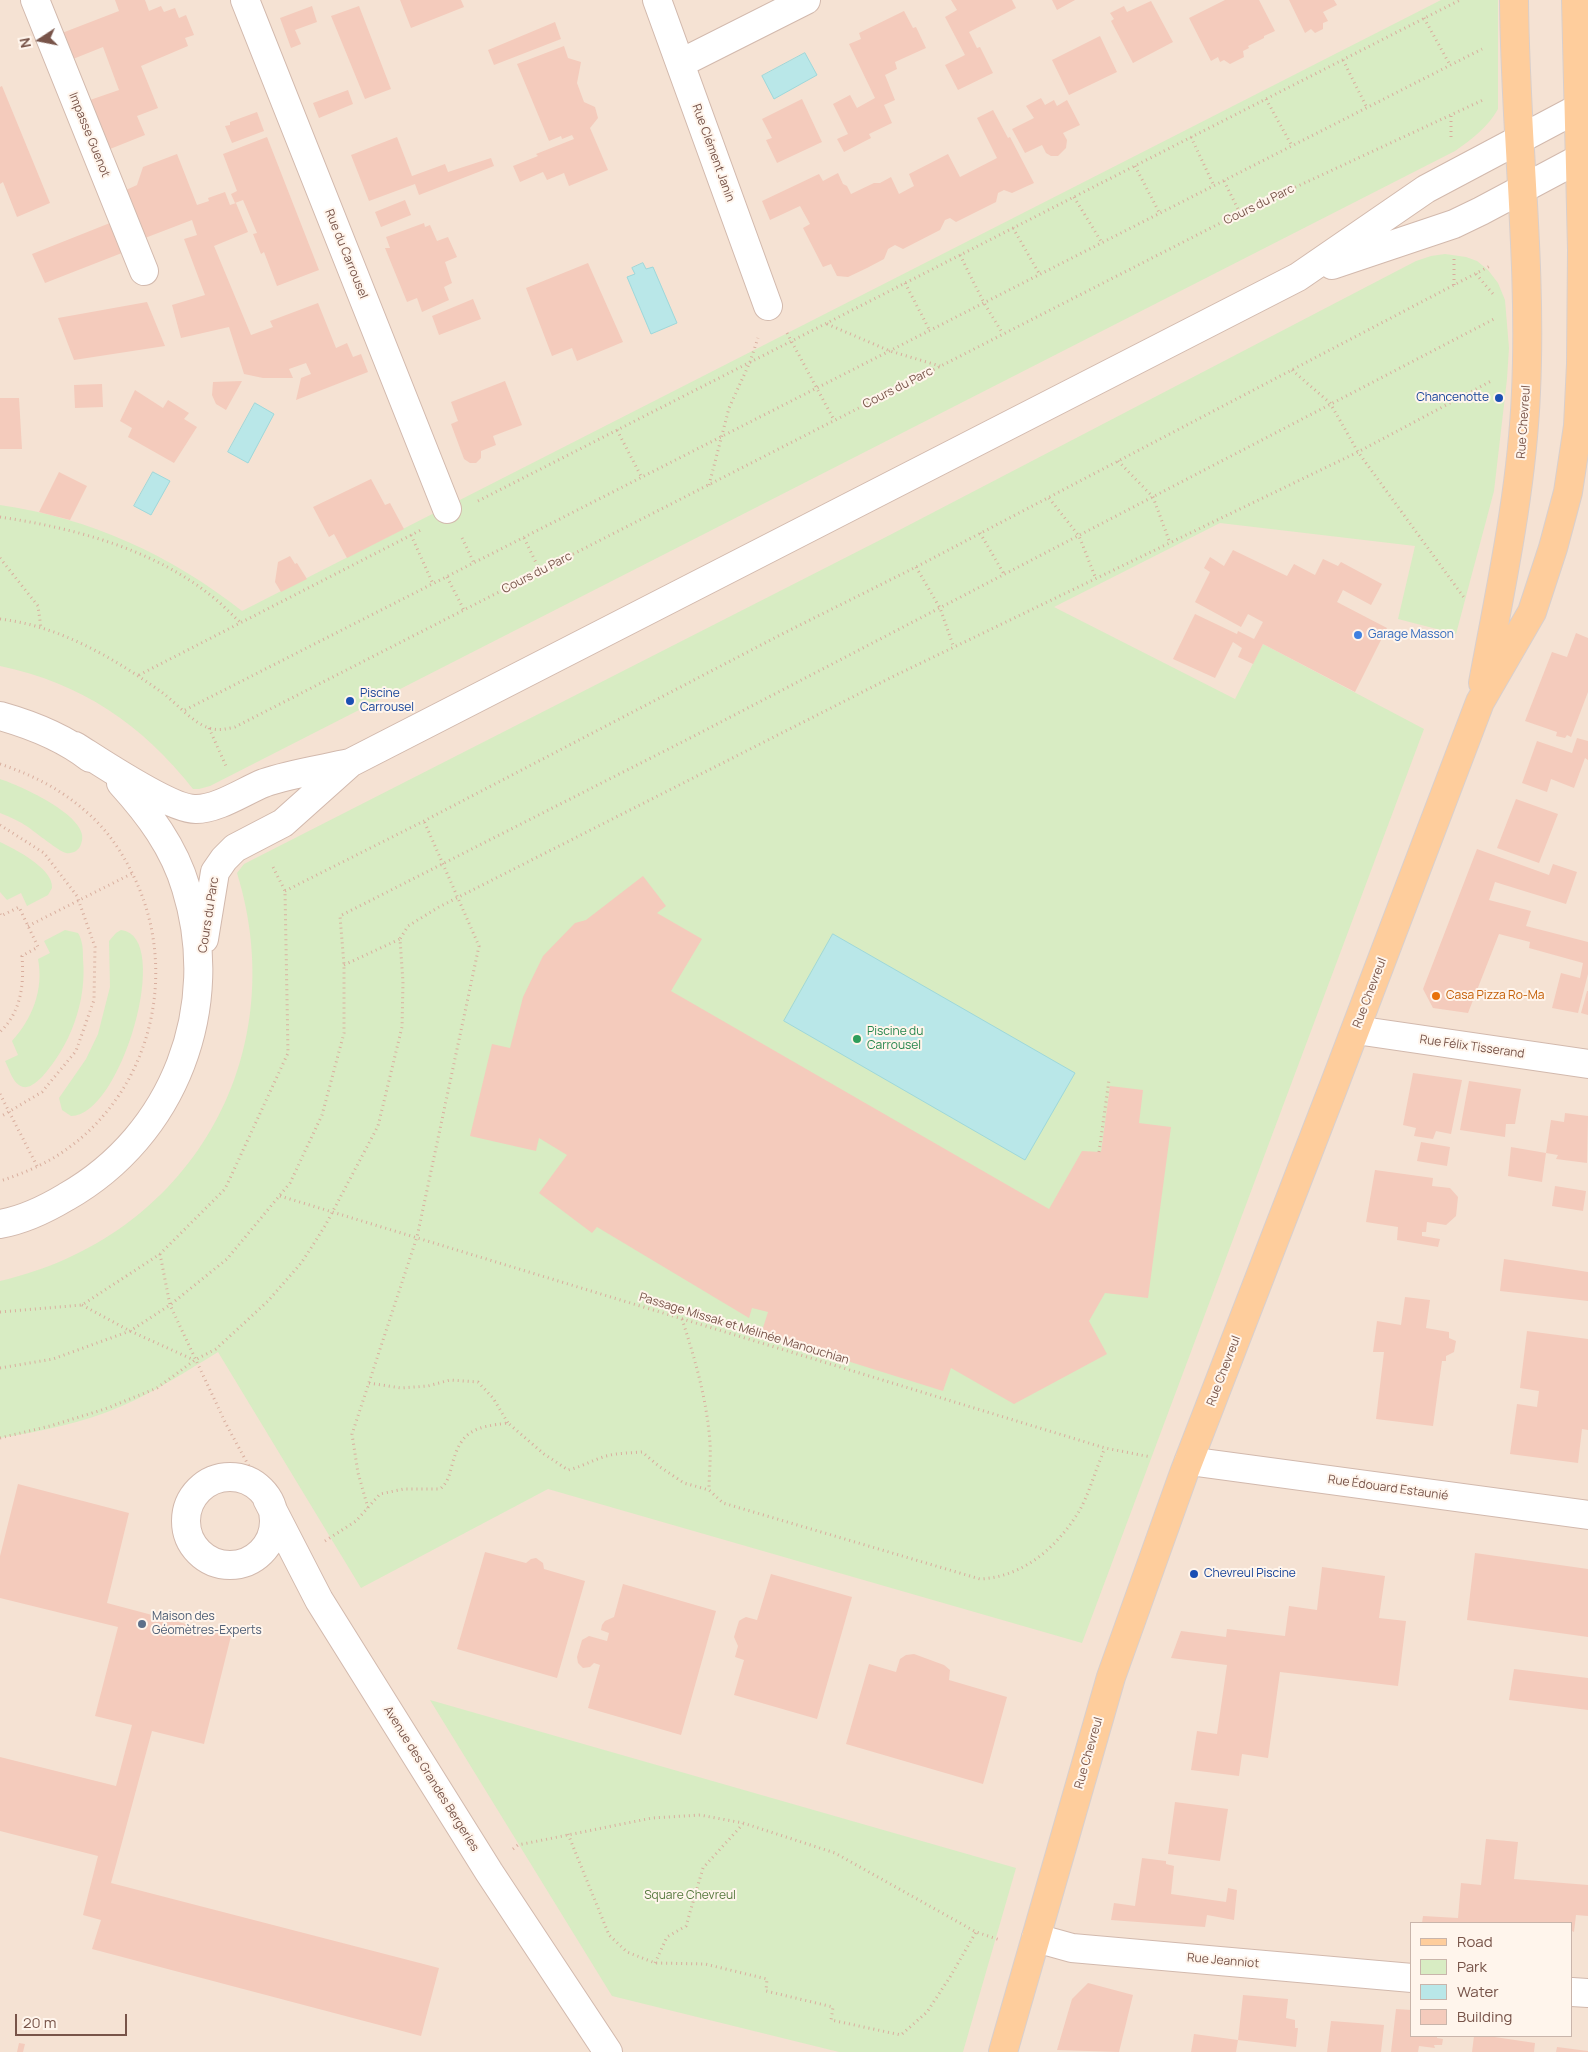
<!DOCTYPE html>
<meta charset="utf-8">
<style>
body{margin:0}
#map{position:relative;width:1588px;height:2052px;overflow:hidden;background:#fdf1e5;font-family:Manrope,sans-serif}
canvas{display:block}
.legend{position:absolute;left:1410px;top:1922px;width:162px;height:115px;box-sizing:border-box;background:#fff5ec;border:1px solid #c9b5ab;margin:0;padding:6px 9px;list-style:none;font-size:15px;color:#785449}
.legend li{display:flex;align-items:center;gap:10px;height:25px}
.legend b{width:25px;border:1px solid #c9b5ab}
.north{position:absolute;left:15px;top:15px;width:50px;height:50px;-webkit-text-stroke:4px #fff5ec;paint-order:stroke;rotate:259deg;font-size:14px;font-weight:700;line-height:20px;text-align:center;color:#785449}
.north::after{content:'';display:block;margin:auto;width:18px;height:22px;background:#785449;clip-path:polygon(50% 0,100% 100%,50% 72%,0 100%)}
.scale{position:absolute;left:15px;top:2014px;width:112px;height:22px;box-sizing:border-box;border:2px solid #785449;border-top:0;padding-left:6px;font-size:15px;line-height:18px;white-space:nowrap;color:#785449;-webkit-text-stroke:4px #fff5ec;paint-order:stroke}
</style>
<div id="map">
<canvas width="1588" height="2052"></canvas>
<ul class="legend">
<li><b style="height:6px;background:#fecd9c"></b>Road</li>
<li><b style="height:14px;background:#d8ecc3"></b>Park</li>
<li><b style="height:14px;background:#b9e7e8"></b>Water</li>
<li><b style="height:14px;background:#f4cbbc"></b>Building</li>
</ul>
<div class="north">N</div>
<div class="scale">20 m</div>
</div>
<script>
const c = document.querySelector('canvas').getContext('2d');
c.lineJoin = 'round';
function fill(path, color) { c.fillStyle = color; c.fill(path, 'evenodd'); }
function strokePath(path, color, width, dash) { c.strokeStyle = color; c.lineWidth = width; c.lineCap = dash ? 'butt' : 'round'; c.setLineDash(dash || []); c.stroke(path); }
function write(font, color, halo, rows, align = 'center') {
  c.font = font + ' Manrope,sans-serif'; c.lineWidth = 4; c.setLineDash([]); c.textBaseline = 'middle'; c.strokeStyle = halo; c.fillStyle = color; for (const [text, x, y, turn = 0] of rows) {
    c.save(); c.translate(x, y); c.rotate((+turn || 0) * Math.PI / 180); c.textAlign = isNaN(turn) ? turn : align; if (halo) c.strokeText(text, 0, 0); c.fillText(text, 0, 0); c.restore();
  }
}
fill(new Path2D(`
 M0 0H1588V2052H0ZM1412 1923H1572V2036H1412Z`), '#f5e2d3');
fill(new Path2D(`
 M1441 0H1498V109C1488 127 1472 139 1455 151L210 786 199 789H193C142 724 81 683 0 666V505C90 518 171 555 242 611Z
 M1445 254 1466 257 1477 261 1488 270 1498 283 1505 300 1509 348 1507 379 1494 491 1456 634 1398 619 1415 546 1220 523 1054 607 1235 699 1263 644 1424 729 1082 1643 548 1489 361 1588 218 1352C187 1371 156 1391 122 1406 83 1423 42 1431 0 1438V1281C189 1238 294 1058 237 873L244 864 886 537 1416 261 1431 256Z
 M0 779C19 785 94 818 81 844 79 851 72 854 66 853 60 852 35 832 28 827 19 821 10 817 0 813Z
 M0 842C15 849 54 869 52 888L48 895 27 906 21 893 7 900 0 892Z
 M65 930 78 933C83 941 83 951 83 959 87 1002 70 1046 42 1077 35 1083 28 1091 19 1085 12 1081 9 1068 5 1061L18 1055 12 1041C32 1019 44 990 38 959L50 953 44 941Z
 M121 930C174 935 121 1117 71 1116L62 1110 59 1098 86 1059 98 1034 110 987 109 941 116 933Z
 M430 1700 1016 1868 963 2052H839L612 1996Z`), '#d8ecc3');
const water = new Path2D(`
 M805 53 817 75 774 99 762 76Z
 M643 263 646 269 653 267 677 323 651 334 627 277 635 274 632 268Z
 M255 403 274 414 248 463 228 452Z
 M153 472 170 481 151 515 134 506Z
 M833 934 1075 1073 1025 1160 784 1021Z`);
fill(water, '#b9e7e8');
strokePath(water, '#9ed8da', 1);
fill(new Path2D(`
 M115 0H145L149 11 161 6 164 12 175 8 179 18 186 15 194 35 185 38 188 46 141 66 158 108 137 116 145 135 110 149 90 100 119 90 103 47 73 59 62 33 119 11Z
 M400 0H461L464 7 411 28Z
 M951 0H1012L1016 8 969 32 977 48 980 47 993 73 958 90 945 65 965 55 945 17 957 10Z
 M1052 0H1075L1057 10Z
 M1225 0H1259L1275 31 1264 36V38L1248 46 1249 48 1243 51 1244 57 1230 64 1224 60 1220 62 1218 57 1211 61 1189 18Z
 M1289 0H1334L1337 5 1323 12 1328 21 1323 23V29L1315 33 1311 29 1305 33Z
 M1151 1 1173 42 1133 63 1111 21 1114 19 1110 13 1124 6 1127 12Z
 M312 6 317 22 295 30 301 44 291 48 280 18Z
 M359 6 391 89 365 99 331 16Z
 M904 11 913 28 916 27 926 48 895 62 897 69 885 75 895 100 884 105 892 123 869 134 871 138 844 152 837 139 848 134 833 104 850 95 857 108 875 98 849 44 861 39 859 33Z
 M555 22 561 39 494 65 488 50Z
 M1100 36 1117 72 1069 95 1052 60Z
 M564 46 568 58 581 62 577 83 584 102 595 107 598 118 590 128 608 170 569 186 564 173 547 180 543 172 520 182 513 166 538 156 536 154 574 139 572 135 562 139 561 136 549 141 517 64Z
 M2 86 50 203 17 217 3 182 0 184V87Z
 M348 90 353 104 319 118 313 103Z
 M1041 98 1045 105 1054 100 1057 106 1067 100 1080 125 1063 133 1067 140 1066 148 1058 156H1051L1046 153 1042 145 1025 153 1012 129 1034 118 1026 106Z
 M802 99 822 142 777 163 766 140 772 138 762 119Z
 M993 110 1008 138 1010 137 1034 183 1012 193 1004 190 998 193 996 202 956 222 950 218 945 220 940 230 903 249 895 245 888 249 884 259 867 268 848 277 837 276 831 264 823 267 803 228 810 224 800 206 770 220 762 201 819 174 823 181 838 173 843 184 847 186 851 194 874 183H880L891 177 899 194 914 186 909 174 948 154 960 177 997 158 977 118Z
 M257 112 264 131 232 143 225 126 230 125V122Z
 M267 137 319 270 277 286 264 252 261 254 253 234 257 233 243 200 235 203 231 194 237 191 223 154Z
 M397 137 412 176 445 164 448 172 491 158 494 166 419 195 415 184 369 201 351 155Z
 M177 154 197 205 209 201 208 198 225 192 230 205 236 203 248 232 214 246 251 335 273 327 270 321 318 303 336 348 347 343 353 357 361 354 368 372 296 400 301 378 311 374 306 363 289 369 293 378H263L244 374 229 327 181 338 172 305 205 295 184 239 197 235 192 220 145 238 126 190 137 185 143 167Z
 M405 200 411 215 381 227 375 212Z
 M115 221 127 251 45 283 32 254Z
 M424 223 425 227 430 225 437 241 448 237 457 257 445 262 452 283 444 287 449 300 422 312 417 298 407 302 385 248H390L386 237Z
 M588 263 623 342 577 361 572 348 552 356 526 288Z
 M473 299 481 319 439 335 432 316Z
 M147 302 165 346 74 360 58 318Z
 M242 381 226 410 216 404 212 395 213 382Z
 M505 381 522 425 493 436 496 445 481 451V458L476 463H470L464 459 451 424 458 421 451 402Z
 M102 384 103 407 75 408 74 385Z
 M135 390 163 408 168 400 189 413 184 419 197 427 174 463 128 437 132 428 120 421Z
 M0 398H19L22 449H0Z
 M59 472 87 486 70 520 39 512Z
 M371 479 385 505 390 503 404 529 347 558 334 534 329 537 313 507Z
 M1233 550 1287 576 1294 564 1315 575 1323 559 1338 566 1341 562 1382 584 1371 605 1343 590 1337 602 1387 628 1355 692 1263 644 1253 664 1238 657 1242 648 1233 642 1215 678 1173 659 1195 614 1237 634 1238 631 1254 639 1263 622 1248 614 1241 627 1195 602 1210 572 1204 568 1210 557 1224 566Z
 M290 556 295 564 297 563 307 579 281 592 275 582 278 562Z
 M1576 633 1588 638V692L1571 737 1567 735 1565 738 1556 736 1557 732 1525 721 1552 652 1567 657Z
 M1577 738 1588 741V760L1585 758 1574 788 1551 779 1547 792 1522 783 1537 741 1572 753Z
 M1516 799 1558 814 1539 863 1497 848Z
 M1477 849 1549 875 1553 864 1577 872 1566 904 1495 882 1489 900 1531 911 1526 926 1588 942V974L1578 1013 1552 1008 1561 973 1580 978 1583 963 1529 948 1530 942 1499 934 1468 1013 1433 1008 1423 989Z
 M643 876 666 906 657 913 702 939 671 991 1049 1209 1082 1151 1101 1152 1110 1086 1143 1090 1139 1123 1171 1127 1148 1298 1105 1293 1089 1321 1107 1354 1014 1404 951 1368 943 1391 761 1334 768 1312 752 1308 749 1318 597 1227 592 1233 539 1193 567 1155 539 1138 536 1151 470 1136 492 1044 510 1048 523 997 543 956 575 923 586 920Z
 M1587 991H1588V1015L1581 1013Z
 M1413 1073 1462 1080 1451 1134 1436 1131 1433 1139 1414 1136 1416 1128 1403 1125Z
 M1469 1081 1521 1089 1515 1124H1506L1505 1137 1460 1130Z
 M1565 1113 1588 1116 1587 1163 1556 1159 1558 1155 1546 1153 1542 1182 1508 1176 1511 1147 1546 1153 1551 1120 1564 1122Z
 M1421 1142 1450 1147 1447 1166 1417 1161Z
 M1375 1170 1433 1178 1432 1186 1450 1188 1458 1197 1456 1216 1446 1225 1427 1222 1426 1232H1422V1236L1440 1239 1438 1247 1397 1240 1398 1227 1366 1222Z
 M1555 1186 1586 1191 1583 1211 1552 1206Z
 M1504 1259 1588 1272V1301L1500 1291Z
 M1405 1297 1430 1300 1426 1328 1449 1332V1338L1456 1341 1454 1352 1446 1356V1361H1442L1433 1426 1376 1419 1384 1352H1373L1377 1321 1401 1325Z
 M1527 1331 1588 1339V1430L1582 1429 1578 1463 1510 1454 1517 1404 1537 1407 1539 1391 1520 1388Z
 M18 1484 129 1513 107 1603 231 1636 204 1744 152 1731 111 1883 439 1968 421 2036 92 1949 101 1920 83 1915 98 1856 0 1831V1757L116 1786 132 1725 95 1716 118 1627 0 1598V1556Z
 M485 1552 526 1563 531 1559 536 1558 543 1563 544 1569 585 1581 557 1678 457 1649Z
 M1475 1553 1588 1569V1637L1467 1620Z
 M1322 1567 1385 1576 1379 1618 1406 1621 1398 1686 1280 1672 1268 1758 1242 1754 1239 1776 1191 1770 1197 1731 1217 1734 1227 1665 1171 1658 1181 1631 1226 1637 1227 1629 1285 1636 1289 1606 1317 1610Z
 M771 1574 852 1597 817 1719 734 1695 744 1660 735 1657 738 1646 734 1637 739 1621 742 1619 746 1617 757 1620Z
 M623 1584 716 1611 681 1735 588 1708 600 1665 594 1663 590 1667 583 1668 578 1663 577 1657 582 1640 589 1636 607 1641 609 1633 601 1630 602 1625 605 1621 614 1617Z
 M914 1654 944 1665 950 1670 949 1680 1007 1697 983 1784 846 1744 869 1664 896 1672 900 1659 906 1655Z
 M1514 1669 1588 1678V1710L1509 1700Z
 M1175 1802 1228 1809 1220 1861 1168 1854Z
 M1486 1839 1518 1842 1514 1879 1588 1885V1916L1576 1915 1574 1932 1572 1931V1923H1422L1423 1916 1458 1918 1461 1883 1481 1885Z
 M1142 1858 1166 1861V1864L1174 1866 1171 1894 1226 1902 1228 1888 1237 1890 1234 1920 1207 1915 1205 1927 1111 1920 1114 1903 1135 1906Z
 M1088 1983 1133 1995 1119 2052 1057 2050 1072 1999Z
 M1243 1995 1288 1999 1286 2018 1295 2020V2028H1298L1296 2047 1238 2040 1236 2052H1191L1194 2034 1238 2040Z
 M1396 2009 1412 2010V2036H1437V2038L1443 2039 1442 2045H1434L1435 2048 1419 2046 1418 2052H1391Z
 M1331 2021 1384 2025 1381 2052H1327Z
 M1474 2036H1488L1535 2043 1534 2052H1472Z
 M19 2043 25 2044 23 2052H17Z
 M1557 2047 1588 2051V2052H1556Z`), '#f4cbbc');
const minor = new Path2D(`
 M35 0 144 271
 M245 0 447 509
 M657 0 768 306
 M681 63 806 0
 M1332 265 1454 224 1481 211 1588 154
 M0 716C32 725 63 737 90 758
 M75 746C99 761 171 810 196 809 218 809 244 791 264 783 289 774 323 769 350 763L1298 277 1426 189 1588 103
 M204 939 215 872 224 859 235 848 283 823 349 764
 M1356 1030 1588 1064
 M0 1224C23 1220 46 1209 66 1197 175 1135 223 1007 186 888 174 847 149 814 121 783
 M1189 1461 1588 1515
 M186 1521a44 44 0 1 1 88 0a44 44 0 1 1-88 0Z
 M267 1499 319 1600 489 1872 608 2052
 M1036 1938 1072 1948 1412 1978
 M1572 1992 1588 1993`);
const major = new Path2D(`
 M1483 683C1501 586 1522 490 1526 392 1532 261 1515 131 1514 0
 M1003 2052 1111 1677 1184 1473 1333 1088 1480 702 1532 612 1553 548 1568 492 1578 426 1581 364 1582 250 1576 0`);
strokePath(minor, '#d2b9ad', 30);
strokePath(major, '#d9cfcc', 30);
strokePath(new Path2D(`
 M1424 18 1450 65
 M1343 60 1367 108
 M1266 99 1292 146
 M1451 116V137
 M1191 137 1214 186
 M1135 166 1160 214
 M1224 181 1240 213
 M1074 197 1102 243
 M1013 228 1040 275
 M960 255 984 303 1003 334
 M1476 274 1493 294
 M905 283 930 331
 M1454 285V258
 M827 324 890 351 940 366
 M787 333 834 420
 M1292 370 1330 403 1358 452 1465 599
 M617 430 642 478
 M1118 461 1153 497 1170 543
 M709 485 729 408 750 362 758 338
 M1049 498 1079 536 1096 579
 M478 501 1460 0
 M0 517C73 528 150 548 209 594 220 602 230 613 240 622
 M980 533 1004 574
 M411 535 433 584
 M462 538 474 563
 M524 538 540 571
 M0 558 38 606 41 628
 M916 567 940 608 954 648
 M447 577 464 610
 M0 619C59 626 112 657 160 691 176 702 191 722 209 728 218 731 226 729 235 727L1240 213 1483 100
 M139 675 421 530
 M185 710 1482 49
 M209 728 226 766
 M0 764C35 776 63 790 91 816 112 835 128 862 139 888 179 984 146 1101 55 1157 38 1167 19 1175 0 1181
 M0 825 44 853 77 896 95 947 94 1000 76 1051 42 1092 0 1117
 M285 891 424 821 784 633 916 567 1492 265
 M0 914 1 916 19 907 38 947 22 956C24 983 22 1011 0 1032
 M28 926 133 873
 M344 965 400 939
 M0 1094 37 1166
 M1099 1152 1109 1080
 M280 1196 1105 1448 1151 1457
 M160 1254 170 1305 226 1424 251 1470
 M82 1305 130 1331 194 1360
 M0 1312 82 1305 160 1254 225 1189 288 1053 285 891 273 867
 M682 1319C695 1359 707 1400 710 1443 711 1458 709 1474 709 1490
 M0 1368 53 1359 130 1331 170 1305 227 1259 290 1183 322 1115 344 1033V965L340 916 696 735 1494 319
 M369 1383 401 1388 428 1386 450 1380 478 1382 493 1398 508 1423
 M0 1438 50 1426 105 1409 157 1388 195 1360 216 1349 268 1301 302 1262 325 1226 378 1126 402 1027 403 982 400 939 408 926 439 907 892 677 1358 452 1493 380
 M368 1508 358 1473 352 1434 417 1237 479 946 424 821
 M325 1541 356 1521 380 1494 404 1489H440C448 1482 449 1476 452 1465 461 1430 475 1427 508 1423L544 1454 568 1470C581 1467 593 1460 606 1456 617 1453 630 1453 642 1452L660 1467 684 1483 709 1490 723 1503 980 1579C1023 1577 1056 1548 1078 1513 1089 1495 1096 1468 1105 1448
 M568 1834 609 1935 627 1952 655 1963 705 1964 767 1979 766 1991 833 2007 831 2020 901 2035 927 2012 950 1977 976 1932
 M513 1849 518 1845 652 1818 700 1815 743 1823 835 1853 976 1932 1000 1940
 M655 1963 667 1937 686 1926 703 1868 743 1824`), '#d9ae9e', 3, [1, 4]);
strokePath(minor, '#fff', 28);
strokePath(major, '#fecd9c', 28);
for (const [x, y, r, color] of [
 [1499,398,5,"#1a4fb4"],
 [1358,635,5,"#3f7fe0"],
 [350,701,5,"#1a4fb4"],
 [1436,996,5,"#e8710a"],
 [857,1039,5,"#2e9e5b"],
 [1194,1574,5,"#1a4fb4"],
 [142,1624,5,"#5c6f8a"]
]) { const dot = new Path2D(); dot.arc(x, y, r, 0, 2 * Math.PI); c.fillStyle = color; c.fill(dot); strokePath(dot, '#fff5ec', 2); }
write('12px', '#785449', '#fff5ec', [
 ["Impasse Guenot",89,135,68],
 ["Rue Clément Janin",713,153,70],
 ["Cours du Parc",1259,205,-26],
 ["Rue du Carrousel",346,254,68],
 ["Cours du Parc",898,388,-27],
 ["Rue Chevreul",1524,422,-86],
 ["Cours du Parc",537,573,-27],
 ["Cours du Parc",209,915,-81],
 ["Rue Chevreul",1370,993,-69],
 ["Rue Félix Tisserand",1472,1047,8],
 ["Passage Missak et Mélinée Manouchian",744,1329,17],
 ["Rue Chevreul",1224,1371,-69],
 ["Rue Édouard Estaunié",1388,1488,8],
 ["Rue Chevreul",1089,1753,-74],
 ["Avenue des Grandes Bergeries",431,1779,58],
 ["Rue Jeanniot",1223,1961,5]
]);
write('12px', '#164399', '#fff5ec', [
 ["Chancenotte",1489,398,"right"],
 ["Piscine",360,694],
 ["Carrousel",360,708],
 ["Chevreul Piscine",1204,1574]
], 'left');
write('12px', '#366cbe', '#fff5ec', [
 ["Garage Masson",1368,635]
], 'left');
write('12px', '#c56008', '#fff5ec', [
 ["Casa Pizza Ro-Ma",1446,996]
], 'left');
write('12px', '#27864d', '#fff5ec', [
 ["Piscine du",867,1032],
 ["Carrousel",867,1046]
], 'left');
write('12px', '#4e5e75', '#fff5ec', [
 ["Maison des",152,1617],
 ["Géomètres-Experts",152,1631]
], 'left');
write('12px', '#56783d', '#fff5ec', [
 ["Square Chevreul",690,1896]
]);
</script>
